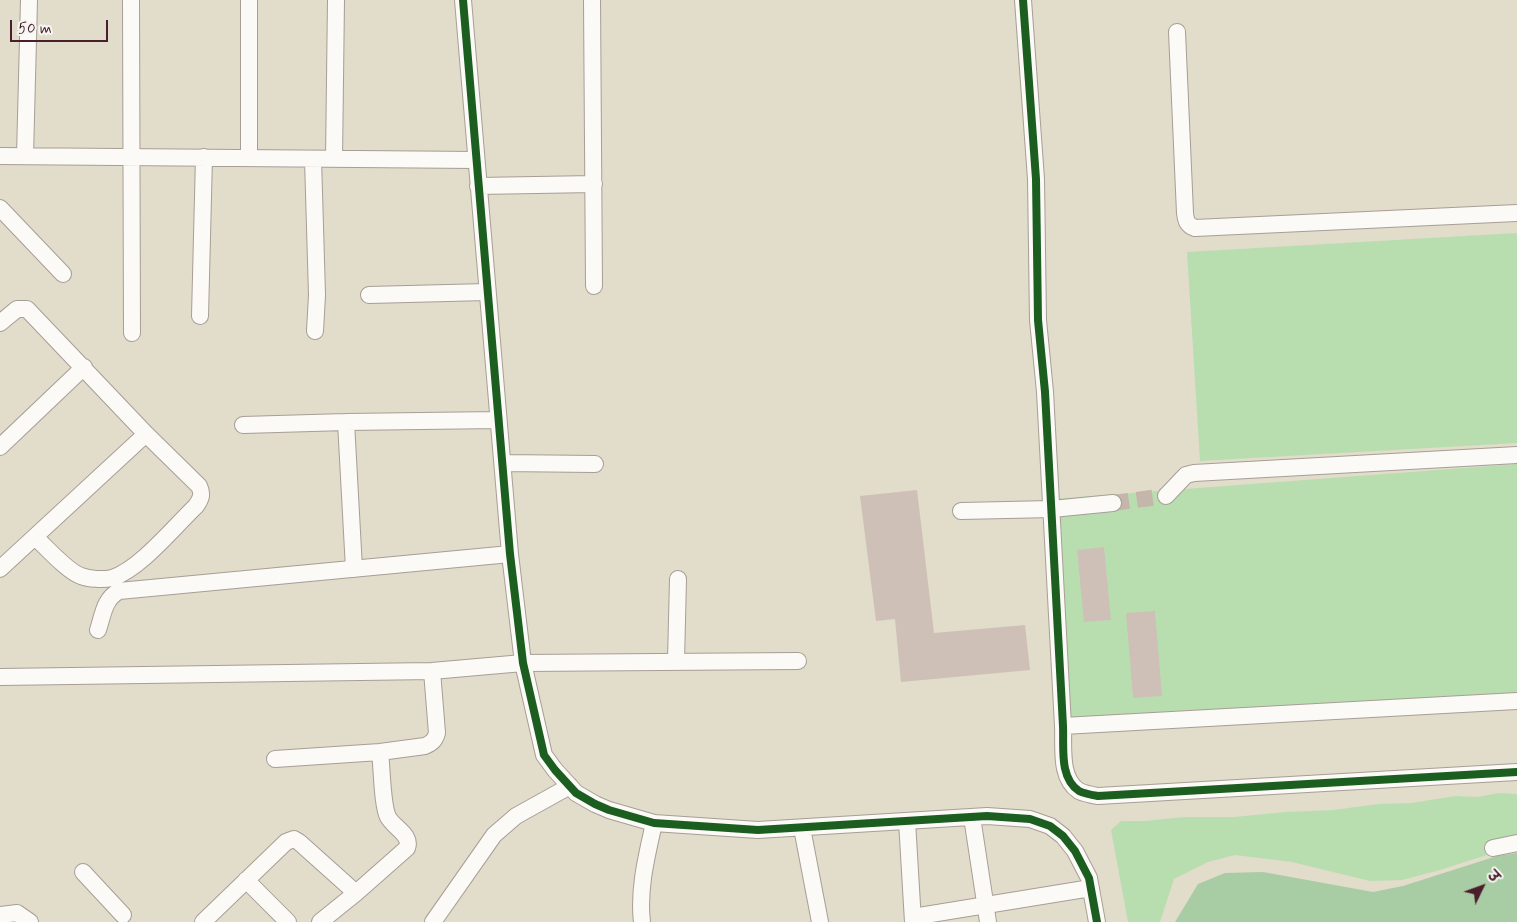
<!DOCTYPE html>
<meta charset="utf-8">
<style>
body{margin:0}
#map{position:relative;width:1517px;height:922px;overflow:hidden;background:#e2dcca;font-family:Mynerve,"Playpen Sans Deva",sans-serif}
canvas{display:block}
.north{position:absolute;left:1457px;top:862px;width:50px;height:50px;-webkit-text-stroke:4px #f6f6f2;paint-order:stroke;rotate:48deg;font-size:14px;font-weight:700;line-height:20px;text-align:center;color:#4a1f2b}
.north::after{content:'';display:block;margin:auto;width:18px;height:22px;background:#4a1f2b;clip-path:polygon(50% 0,100% 100%,50% 72%,0 100%)}
.scale{position:absolute;left:10px;top:20px;width:98px;height:22px;box-sizing:border-box;border:2px solid #4a1f2b;border-top:0;padding-left:6px;font-size:15px;line-height:18px;white-space:nowrap;color:#4a1f2b;-webkit-text-stroke:4px #f6f6f2;paint-order:stroke}
</style>
<div id="map">
<canvas width="1517" height="922"></canvas>
<div class="north">उ</div>
<div class="scale">50 m</div>
</div>
<script>
const c = document.querySelector('canvas').getContext('2d');
c.lineJoin = 'round';
function fill(path, color) { c.fillStyle = color; c.fill(path, 'evenodd'); }
function strokePath(path, color, width, dash) { c.strokeStyle = color; c.lineWidth = width; c.lineCap = dash ? 'butt' : 'round'; c.setLineDash(dash || []); c.stroke(path); }
fill(new Path2D(`
 M1517 233V443L1200 461 1187 252Z
 M1517 464V698L1070 731 1052 499Z
 M1499 793 1517 794V850L1490 854 1440 870 1402 880 1370 881 1292 862 1235 855 1208 862 1174 879 1160 922H1128L1111 830 1121 821H1145L1184 817H1234L1286 812 1333 810 1379 804 1411 803 1456 796 1477 797Z`), '#b8deb0');
fill(new Path2D(`
 M1517 853V922H1175L1198 884 1225 873 1263 872 1373 892 1403 886 1497 856Z`), '#a8cca3');
fill(new Path2D(`
 M917 490 934 633 1025 625 1030 670 901 682 895 619 876 621 860 496Z
 M1104 547 1111 620 1084 622 1077 550Z
 M1155 611 1162 696 1133 698 1126 613Z`), '#cec0b6');
strokePath(new Path2D(`
 M1113 503 1166 496`), '#c4b6aa', 16, [16, 8]);
const minor = new Path2D(`
 M131 0 132 333
 M463 0 510 554 523 663 544 755 555 770 576 793 595 804 609 810 654 823 758 830 987 816 1030 819 1050 826 1063 836 1075 851 1089 878 1097 922
 M592 0 594 286
 M1023 0 1036 179 1038 320 1045 392 1063 726C1064 747 1059 778 1079 791 1085 794 1092 795 1098 796L1517 772
 M1177 32 1185 213C1186 221 1187 225 1195 228L1517 213
 M0 156 476 160
 M25 156 29 0
 M249 158V0
 M313 159 317 295 315 331
 M334 159 336 0
 M478 186 594 184
 M0 208 63 274
 M369 295 487 292
 M200 316 204 157
 M0 323 17 309H27L146 434 0 569
 M346 422 354 569
 M243 425 346 422 498 420
 M0 447 84 367
 M503 463 595 464
 M1166 496 1186 475 1194 473 1517 455
 M961 511 1052 509 1113 503
 M35 537C46 547 68 572 81 576 89 579 103 580 112 578 140 569 174 527 196 506 201 499 203 494 199 486L146 434
 M98 630C103 615 104 599 119 591L510 554
 M676 661 678 579
 M0 677 432 671 523 663 798 661
 M1063 726 1517 701
 M275 759 380 752 425 746C432 743 435 740 437 733L432 671
 M972 817 988 922
 M907 821 913 922
 M802 828 820 922
 M1493 848 1517 843
 M83 872 123 915
 M246 880 288 922
 M0 915 17 913 30 922
 M913 917 1091 888
 M203 922 286 842 294 839 299 842 356 893
 M320 922 356 893 407 848C412 835 394 828 388 817 382 805 382 767 380 752
 M433 922 494 835 516 816 570 786
 M642 922C638 889 647 855 654 823`);
strokePath(minor, '#a79e96', 18);
strokePath(minor, '#fbfaf7', 16);
strokePath(new Path2D(`
 M463 0 510 554 523 663 544 755 555 770 576 793 595 804 609 810 654 823 758 830 987 816 1030 819 1050 826 1063 836 1075 851 1089 878 1097 922
 M1023 0 1036 179 1038 320 1045 392 1063 726C1064 747 1059 778 1079 791 1085 794 1092 795 1098 796L1517 772`), '#1b5e20', 8);
</script>
